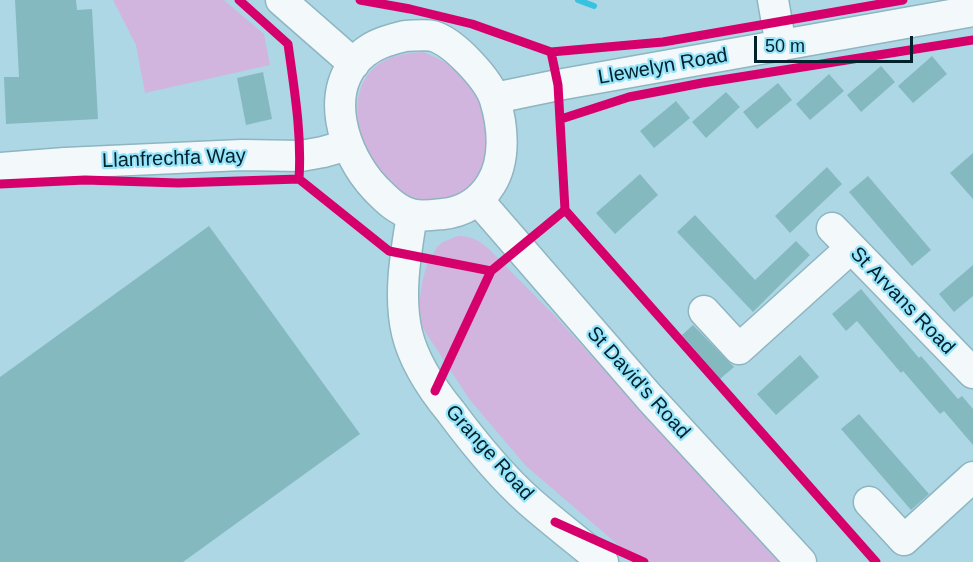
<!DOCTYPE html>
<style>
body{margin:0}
#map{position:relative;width:973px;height:562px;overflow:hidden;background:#add7e5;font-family:Arial,sans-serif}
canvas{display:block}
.scale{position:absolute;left:754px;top:36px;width:159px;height:27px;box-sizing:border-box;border:3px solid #01222a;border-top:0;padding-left:8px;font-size:18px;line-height:21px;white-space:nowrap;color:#01222a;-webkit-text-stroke:4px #97e4fb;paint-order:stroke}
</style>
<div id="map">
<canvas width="973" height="562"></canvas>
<div class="scale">50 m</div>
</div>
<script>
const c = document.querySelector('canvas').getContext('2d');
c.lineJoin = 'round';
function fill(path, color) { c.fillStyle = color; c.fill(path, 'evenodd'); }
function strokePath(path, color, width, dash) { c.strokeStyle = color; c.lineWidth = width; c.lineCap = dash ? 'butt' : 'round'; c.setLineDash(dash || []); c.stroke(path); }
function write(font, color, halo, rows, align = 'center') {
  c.font = font + ' Arial,sans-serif'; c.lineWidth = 4.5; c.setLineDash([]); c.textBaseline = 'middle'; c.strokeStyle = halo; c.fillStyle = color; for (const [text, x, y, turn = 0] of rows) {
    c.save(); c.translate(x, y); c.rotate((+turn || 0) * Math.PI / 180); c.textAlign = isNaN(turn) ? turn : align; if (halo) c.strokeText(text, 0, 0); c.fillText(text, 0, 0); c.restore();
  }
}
fill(new Path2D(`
 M113 0H224L264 34 270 65 145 93 136 45Z
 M423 52C470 71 487 93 487 144 487 151 489 161 486 167 484 175 472 185 465 190 393 240 319 104 380 63 393 55 408 53 423 52Z
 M458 236C472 236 480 241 490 250L556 317 779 562H638L526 466 470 400 422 327 419 304 422 283 427 264 437 247 443 242Z`), '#d2b5de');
strokePath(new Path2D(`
 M578 0 594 6`), '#37c2df', 6);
fill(new Path2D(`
 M15 0H76L77 10 92 9 98 119 6 124 4 77H19Z
 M932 56 947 74 913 103 898 86Z
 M881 66 895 82 861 112 847 95Z
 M263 72 272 119 246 125 237 78Z
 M829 74 844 91 810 120 796 104Z
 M778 83 792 100 757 129 743 112Z
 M726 92 740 107 706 138 692 122Z
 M676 101 690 118 654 148 640 131Z
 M973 153V199L950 173Z
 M827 167 842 184 790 233 775 216Z
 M640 174 658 195 615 234 596 213Z
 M868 176 931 250 912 266 849 192Z
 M695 215 755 280 796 241 810 255 753 312 677 232Z
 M209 226 360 434 183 562H0V377Z
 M973 265V296L954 312 939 294Z
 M861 289 919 358 921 356 958 399 962 396 973 409V445L944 411 940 414 903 371 901 373 857 321 846 331 832 314Z
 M693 325 734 367 720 379 682 335Z
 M800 355 819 377 776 415 757 394Z
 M859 414 929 494 911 510 841 429Z`), '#85b9c0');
const minor = new Path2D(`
 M281 0 354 64
 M773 0 781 46
 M405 36C414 36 425 34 433 36 454 42 489 80 495 100 503 126 506 160 491 184 480 202 463 212 443 214 433 215 421 217 411 214 396 210 385 198 375 188 343 154 321 88 364 53 376 43 390 40 405 36Z
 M495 98 558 85 973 11
 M0 168 65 163 242 155 301 156 323 152 348 145
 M479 201 650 398 801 562
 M412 215C406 252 398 295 407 333 414 362 432 389 451 412 474 443 500 475 529 501 553 522 579 542 603 562
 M832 228 973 373
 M704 311 739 349 851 248
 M869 502 904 540 973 477`);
strokePath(minor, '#8eb5c0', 33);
strokePath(minor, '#f3f9fb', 30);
strokePath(new Path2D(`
 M360 0 410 9 472 24 551 52 663 42 903 0
 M551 52 558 85 565 210
 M561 119 629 97 702 83 973 40
 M299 179 389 251 491 271
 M0 184 85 180 178 183 299 179C302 133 294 88 288 44L239 0
 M435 391 491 271 565 210 876 562
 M555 522 644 562`), '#d6006c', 9);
write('20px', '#01222a', '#97e4fb', [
 ["Llewelyn Road",663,67,-10],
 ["Llanfrechfa Way",174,159,-2],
 ["St Arvans Road",902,301,46],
 ["St David's Road",638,383,48],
 ["Grange Road",489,453,48]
]);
</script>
